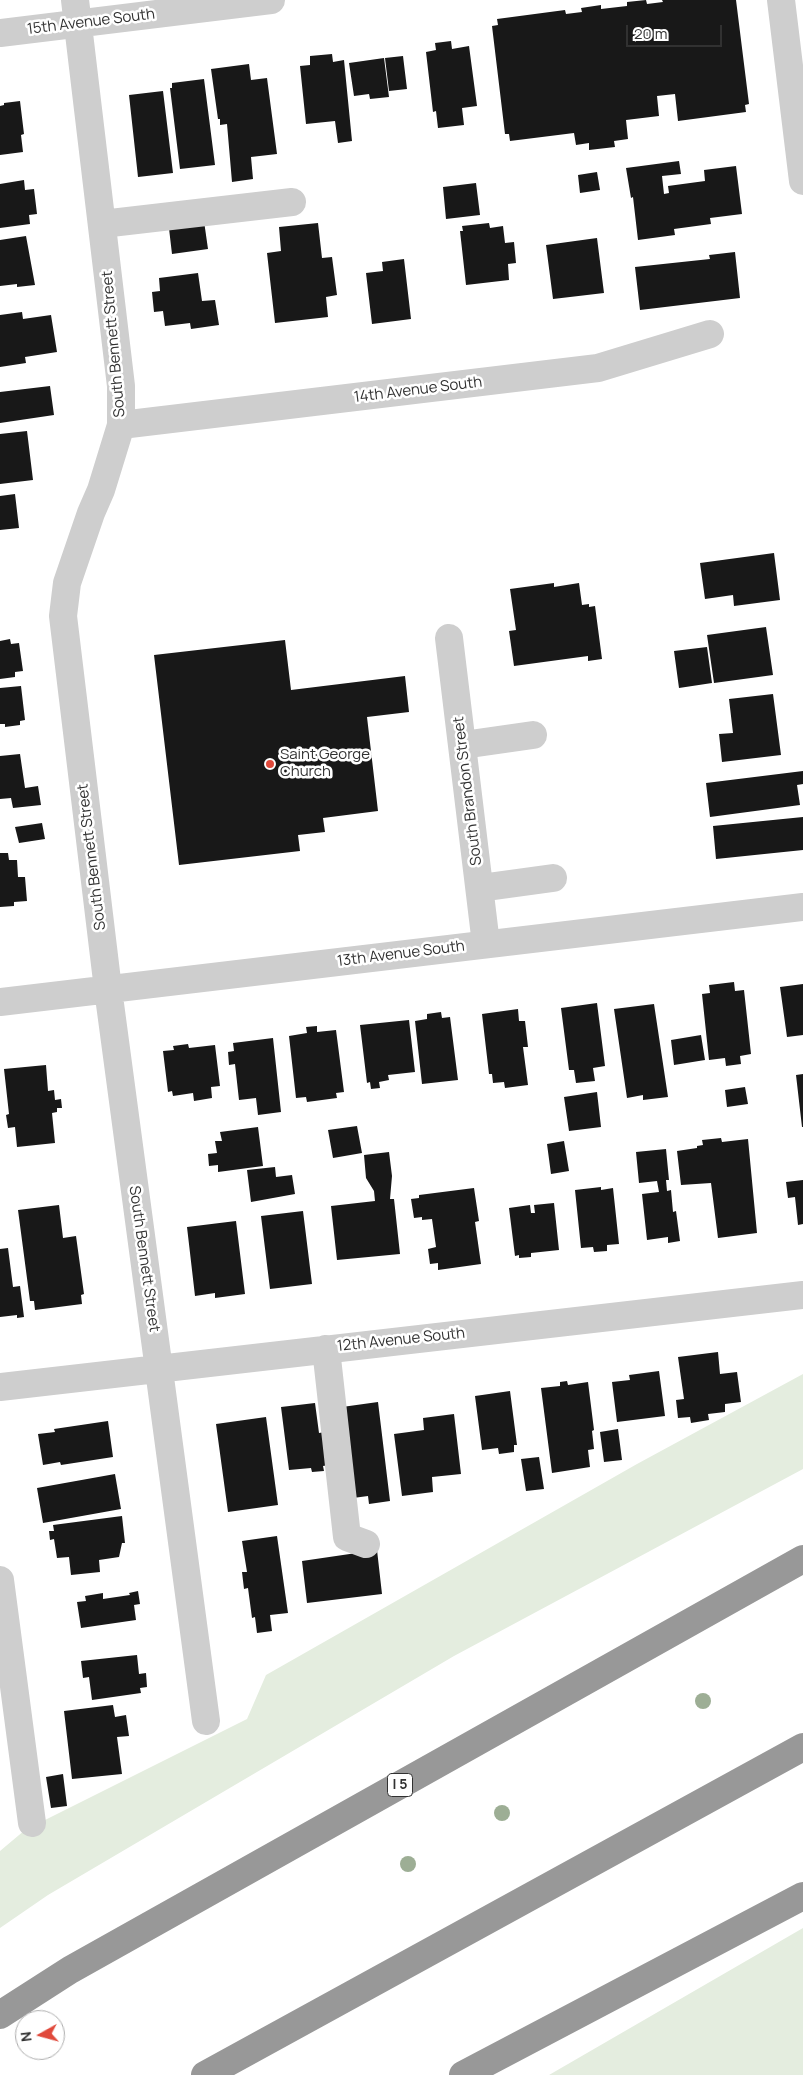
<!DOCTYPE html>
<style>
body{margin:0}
#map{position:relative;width:803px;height:2075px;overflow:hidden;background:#fff;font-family:Manrope,sans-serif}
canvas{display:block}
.north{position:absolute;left:15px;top:2010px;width:50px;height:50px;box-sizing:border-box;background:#fff;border:1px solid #adadad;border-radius:50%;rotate:263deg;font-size:14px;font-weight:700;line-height:20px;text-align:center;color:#313131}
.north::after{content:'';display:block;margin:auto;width:18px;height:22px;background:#e0493b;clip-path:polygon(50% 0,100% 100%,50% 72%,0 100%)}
.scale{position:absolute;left:626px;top:25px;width:96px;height:22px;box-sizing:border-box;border:2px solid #313131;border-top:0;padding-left:6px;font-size:15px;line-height:18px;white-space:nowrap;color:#313131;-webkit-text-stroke:4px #fff;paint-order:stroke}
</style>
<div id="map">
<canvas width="803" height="2075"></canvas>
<div class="north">N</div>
<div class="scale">20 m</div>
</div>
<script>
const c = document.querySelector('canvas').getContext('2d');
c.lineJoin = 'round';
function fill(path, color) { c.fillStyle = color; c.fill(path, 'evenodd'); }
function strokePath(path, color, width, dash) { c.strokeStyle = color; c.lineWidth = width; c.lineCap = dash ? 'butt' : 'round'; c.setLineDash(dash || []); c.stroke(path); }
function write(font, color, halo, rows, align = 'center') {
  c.font = font + ' Manrope,sans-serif'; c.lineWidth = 5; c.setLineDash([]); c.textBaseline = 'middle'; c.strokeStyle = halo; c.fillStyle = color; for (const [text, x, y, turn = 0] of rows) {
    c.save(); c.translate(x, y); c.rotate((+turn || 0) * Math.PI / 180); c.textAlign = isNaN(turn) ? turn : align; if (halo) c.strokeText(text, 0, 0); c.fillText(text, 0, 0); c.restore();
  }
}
fill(new Path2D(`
 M803 1374V1469L454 1656 48 1895 0 1928V1851L25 1830 247 1719 266 1675 637 1464Z
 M803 1928V2075H549Z`), '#e4eddf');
fill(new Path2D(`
 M646 0 647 4 663 2 662 0H736L749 104 745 105 746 112 678 121 675 94 657 96 659 116 626 120 628 139 614 141 615 147 589 150V143L576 145 574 133 510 141 509 134H505L492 26 498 25 497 19 565 10 566 14 582 12 581 8 601 5V9L627 6V2Z
 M451 41 452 49 469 46 477 106 462 108 464 125 438 128 436 111 433 112 426 52 436 50 435 43Z
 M332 54 333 62 344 60 352 141 338 143 335 121 306 124 300 66 310 65V56Z
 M403 56 407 89 389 91 385 58Z
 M384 58 389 97 370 99 369 94 354 96 349 63Z
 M249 64 251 80 267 78 277 154 251 157 253 179 232 182 227 124 220 125V119H218L211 69Z
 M204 79 215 165 180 169 170 88H172V83Z
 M163 91 173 173 138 177 129 95Z
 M20 101 24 134 21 135 23 152 0 155V106L4 105V103Z
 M679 161 681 174 662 176 664 194 669 193 668 186 705 181 704 170 736 166 742 214 710 218 711 224 674 229 675 235 638 240 633 197 631 198 626 168Z
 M597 172 600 190 580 193 578 175Z
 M24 180 25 190 34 189 37 214 29 215 30 224 0 228V184Z
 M476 183 480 215 446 219 443 187Z
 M203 214 208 249 172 254 168 220Z
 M318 223 322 258 332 257 337 295 326 297 328 317 275 323 267 253 281 251 279 227Z
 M489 223 490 228 503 226 505 243 514 242 516 263 508 264 509 280 466 285 460 231H463L462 226Z
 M26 236 35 285 17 287V284L0 286V240Z
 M597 238 604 293 553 299 546 245Z
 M735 252 740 298 640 310 635 267 710 259 709 255Z
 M404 259 411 319 372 324 366 273 383 271 382 262Z
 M198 273 202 301 215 300 219 325 191 329 190 323 165 326 163 311 154 312 152 292 160 291 159 278Z
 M22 312 23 319 51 315 57 352 25 357 26 363 0 367V315Z
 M50 386 54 415 0 423V392Z
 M27 431 33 480 0 484V434Z
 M15 494 19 528 0 530V496Z
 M774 553 780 600 734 606 733 595 705 599 700 563Z
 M554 583V587L579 583 582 605 589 604V607L595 606 602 659 588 661V656L514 666 509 631 516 630 510 589Z
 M766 627 773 675 714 683 707 635Z
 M10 639 11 644 19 643 23 671 15 672V677L0 679V641Z
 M285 640 291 690 405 676 409 712 367 717 378 811 323 818 325 832 298 835 300 851 179 865 154 655Z
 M707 647 712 683 679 688 674 651Z
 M21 686 25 720 20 721V725L5 727V724H0V688Z
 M773 694 781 755 722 762 719 734 733 733 729 699Z
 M20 754 25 788 38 786 41 805 13 808 11 798 0 799V756Z
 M803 771V784L797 785 800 805 710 817 706 783Z
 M803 817V850L716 859 713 826Z
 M42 823 45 839 19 843 15 827Z
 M0 853H8L9 860H17L18 877H25L27 901 14 902V906L0 907Z
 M734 982 735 991 744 990 751 1054 740 1056 741 1064 726 1066 725 1058 709 1060 702 994 710 993 709 985Z
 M803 984V1035L787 1037 780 987Z
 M597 1003 605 1066 593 1068 595 1081 576 1083 574 1070H569L561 1008Z
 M654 1004 668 1097 643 1100V1095L627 1098 614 1009Z
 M518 1009 519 1021H525L528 1047H523L528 1085 505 1088 504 1082 493 1083 492 1074H489L482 1014Z
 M441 1012 442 1018 450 1017 458 1080 422 1084 415 1021 427 1019V1014Z
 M409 1020 415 1072 388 1075 389 1080 379 1082 380 1088 371 1089 370 1082 367 1083 360 1025Z
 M317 1026V1032L336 1030 344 1092 336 1093 337 1098 307 1102 306 1097 296 1098 289 1036 307 1033 306 1027Z
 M701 1035 705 1060 674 1065 671 1040Z
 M273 1038 281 1112 258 1115 256 1098 239 1100 235 1064 229 1065 228 1052 234 1051 233 1043Z
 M188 1044 189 1048 215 1045 220 1086 211 1087 212 1098 194 1101 193 1093 173 1096 172 1091 168 1092 163 1051 174 1050 173 1046Z
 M46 1065 48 1091 54 1090 55 1100 61 1099 62 1108H57V1112L52 1113 55 1143 17 1147 15 1127 8 1128 6 1115 9 1114 4 1069Z
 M803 1074V1127H802L796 1075Z
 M745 1087 748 1104 727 1107 725 1090Z
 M597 1092 601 1127 569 1131 564 1097Z
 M357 1126 362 1153 333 1158 328 1130Z
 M258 1127 263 1166 218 1172V1165L209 1166 208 1154 217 1153 215 1141H222L220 1132Z
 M721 1138 722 1142 748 1139 757 1233 718 1238 711 1183 681 1185 677 1151 697 1148V1146L703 1145 702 1140Z
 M564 1141 569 1171 551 1174 547 1144Z
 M666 1149 669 1180H666L667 1191 671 1190 673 1212 676 1211 680 1241 668 1243V1237L647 1240 642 1194 659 1192 657 1181 639 1183 636 1152Z
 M389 1152 392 1176 390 1199H394L400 1254 337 1260 331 1206 375 1201 374 1191 366 1178 364 1155Z
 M275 1167 276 1177 292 1175 295 1194 251 1202 247 1170Z
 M803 1180V1224L798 1225 795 1197 788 1198 786 1182Z
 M601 1187V1190L613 1188 619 1244 607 1245V1251L594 1252 593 1247 581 1248 575 1190Z
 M474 1188 479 1221 475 1222 481 1264 438 1270V1263L430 1264 428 1249 436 1247 432 1219 422 1220V1217L414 1218 411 1199 419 1198V1195Z
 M554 1203 559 1250 531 1253V1257L519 1258V1255L515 1256 509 1208 530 1205 531 1213H535L534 1205Z
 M59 1205 63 1238 76 1236 84 1294 81 1295 82 1304 35 1310 34 1301H30L18 1210Z
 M303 1211 312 1284 270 1289 261 1216Z
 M236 1221 245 1294 215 1298V1293L195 1296 187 1227Z
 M8 1248 13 1287 20 1286 24 1317 17 1318V1315L0 1317V1249Z
 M718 1352 720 1374 737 1372 741 1402 725 1404V1412L708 1414 709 1420 691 1423 690 1417 678 1418 676 1400 684 1399 678 1357Z
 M659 1371 665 1416 617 1422 612 1382 630 1380 629 1375Z
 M567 1381 568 1385 588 1382 594 1430 592 1431 594 1449 588 1450 590 1467 552 1473 541 1388 560 1386V1382Z
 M510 1391 517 1445H514V1452L499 1454 498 1448 482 1450 475 1396Z
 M378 1402 390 1501 369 1504 368 1496 353 1498 342 1407Z
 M315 1403 319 1433 325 1432 329 1465 323 1466 324 1471 312 1472 311 1468 289 1470 281 1407Z
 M454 1414 461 1474 432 1477 433 1492 402 1496 394 1434 424 1430 423 1418Z
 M266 1417 278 1505 228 1512 216 1424Z
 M108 1421 113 1457 61 1465 60 1462 43 1465 38 1434 55 1432 54 1429Z
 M618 1429 622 1460 604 1462 600 1432Z
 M539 1457 544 1489 526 1491 521 1459Z
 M115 1474 121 1509 43 1523 37 1488Z
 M122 1516 125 1543H122L119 1557 99 1560 100 1572 71 1575 69 1557 57 1558 54 1539 50 1540 49 1531H54L53 1525Z
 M277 1536 288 1613 270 1615 272 1631 257 1633 255 1617 252 1618 248 1588 244 1589 242 1572H247L242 1541Z
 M377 1550 382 1594 307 1603 302 1561Z
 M138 1591 140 1604 134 1605 136 1620 81 1628 77 1602 86 1601 85 1596 103 1593V1599L130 1595 129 1593Z
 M137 1655 139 1674 146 1673 147 1687 140 1688 141 1693 92 1700 89 1677 83 1678 81 1661Z
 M113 1705 115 1717 126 1715 129 1736 117 1737 122 1774 72 1779 64 1711Z
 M63 1774 67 1806 51 1808 46 1777Z`), '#181818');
strokePath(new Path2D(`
 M75 0 121 386V425L101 490 91 513 67 583 63 616 108 989 206 1721
 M781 0 803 181
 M0 33 271 0
 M102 224 292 202
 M121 425 598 368 710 334
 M449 638 486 944
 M463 745 533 735
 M480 888 553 878
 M0 1002 803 907
 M326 1349 347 1537 366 1544
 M0 1387 803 1295
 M0 1580 32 1823`), '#cecece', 28);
strokePath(new Path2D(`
 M0 2015 70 1970 803 1559
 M205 2075 803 1747
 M463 2075 803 1896`), '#989898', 28);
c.fillStyle = '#9dae95';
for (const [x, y] of [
 [703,1701],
 [502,1813],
 [408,1864]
]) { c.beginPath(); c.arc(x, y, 8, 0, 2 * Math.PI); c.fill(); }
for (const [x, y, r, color] of [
 [270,764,5,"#e0493b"]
]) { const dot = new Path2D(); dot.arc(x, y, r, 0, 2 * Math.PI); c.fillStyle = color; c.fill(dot); strokePath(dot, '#fff', 2); }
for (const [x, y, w] of [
 [400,1785,25]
]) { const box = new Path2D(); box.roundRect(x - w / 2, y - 11.5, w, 23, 4); c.fillStyle = '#fff'; c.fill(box); strokePath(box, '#313131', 1); }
write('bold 14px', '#313131', null, [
 ["I 5",400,1785]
]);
write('15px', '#313131', '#fff', [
 ["15th Avenue South",91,22,-7],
 ["South Bennett Street",114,344,-95],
 ["14th Avenue South",418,390,-7],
 ["South Brandon Street",468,791,-97],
 ["South Bennett Street",92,857,-97],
 ["13th Avenue South",401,954,-7],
 ["South Bennett Street",144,1259,82],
 ["12th Avenue South",401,1340,-6]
]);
write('15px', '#313131', '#fff', [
 ["Saint George",280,755],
 ["Church",280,772]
], 'left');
</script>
